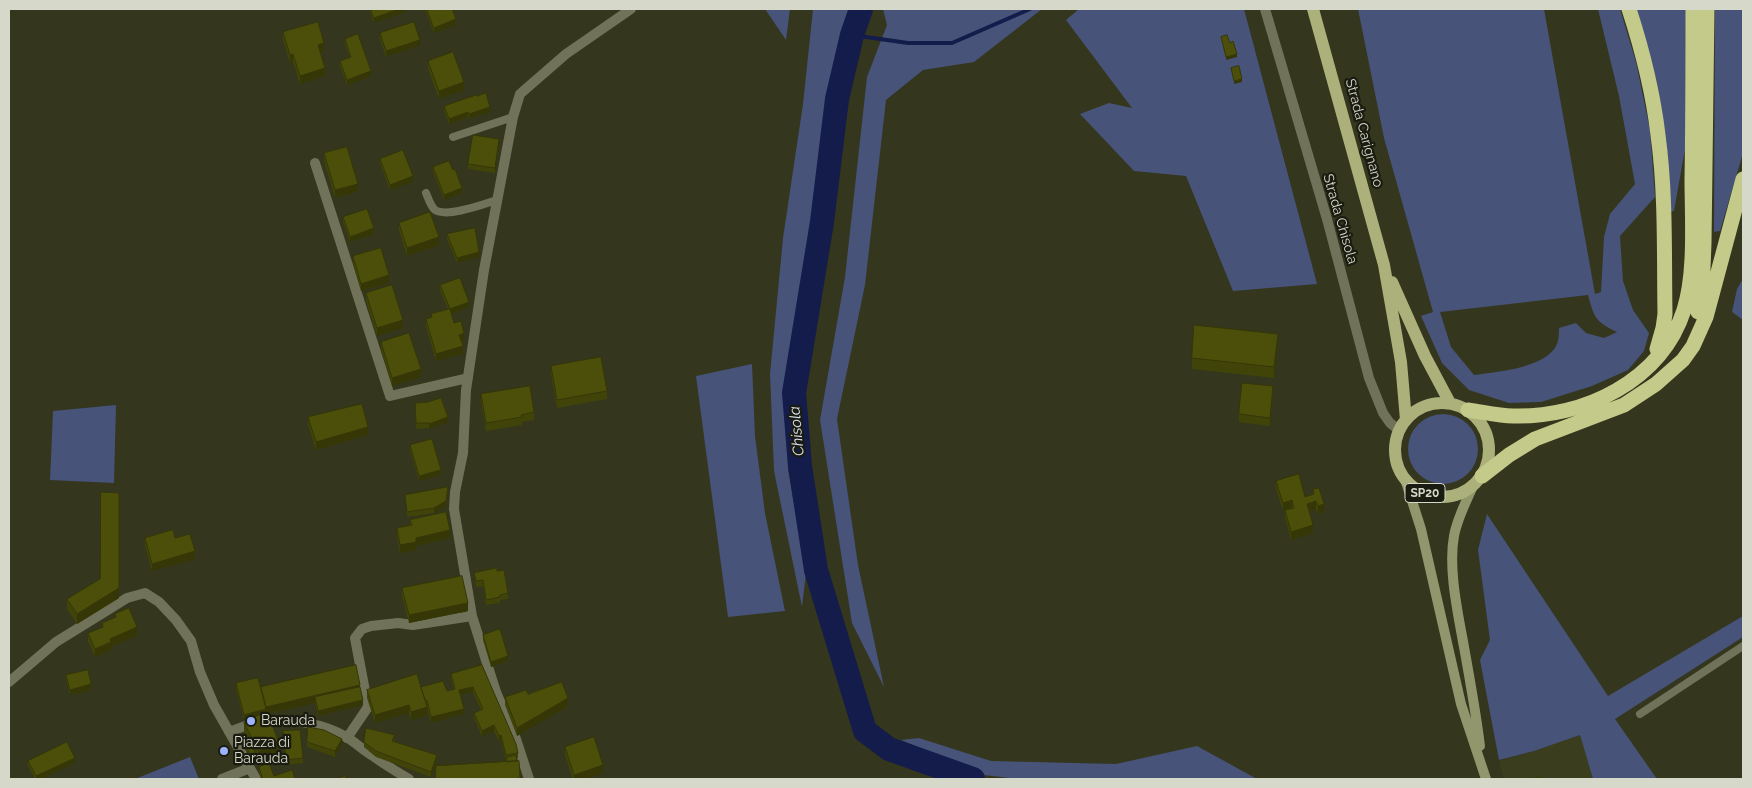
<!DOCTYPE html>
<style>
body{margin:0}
#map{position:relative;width:1752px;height:788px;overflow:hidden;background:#34361d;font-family:Raleway,sans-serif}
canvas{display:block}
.frame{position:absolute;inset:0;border:10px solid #d6d8c9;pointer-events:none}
</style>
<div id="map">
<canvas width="1752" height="788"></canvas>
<div class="frame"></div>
</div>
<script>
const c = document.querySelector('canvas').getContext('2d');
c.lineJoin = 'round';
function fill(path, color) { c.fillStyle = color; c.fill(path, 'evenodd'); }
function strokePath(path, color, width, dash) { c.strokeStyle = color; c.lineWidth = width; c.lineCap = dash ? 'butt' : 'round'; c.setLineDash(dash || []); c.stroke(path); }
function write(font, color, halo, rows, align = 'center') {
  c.font = font + ' Raleway,sans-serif'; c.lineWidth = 4.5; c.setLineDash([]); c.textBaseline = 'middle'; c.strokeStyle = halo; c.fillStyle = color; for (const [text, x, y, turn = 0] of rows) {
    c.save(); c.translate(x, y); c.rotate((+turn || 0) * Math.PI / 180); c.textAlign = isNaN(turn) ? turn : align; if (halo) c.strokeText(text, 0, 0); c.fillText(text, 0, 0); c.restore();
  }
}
fill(new Path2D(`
 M1580 735 1593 779H1504L1499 761 1534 751Z`), '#3b3e1e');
fill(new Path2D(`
 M765 9H790L786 40Z
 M813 9H849L827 110 809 246 785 377 788 469 806 573 802 607 774 471 770 374 783 238 803 104Z
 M883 9H1042L974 62 923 70 886 100 865 285 837 419 858 565 884 687 852 623 820 420 845 277 867 77 887 25Z
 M1079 9H1244L1317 284 1233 291 1186 176 1134 171 1080 114 1109 103 1132 108 1066 20Z
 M1358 9H1544L1595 294 1601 292 1604 237 1610 214 1635 184 1619 96 1598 9H1620L1636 62 1650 130 1655 197 1620 236 1623 281 1633 310 1649 333 1644 351 1628 370 1592 386 1541 402 1509 403 1469 390 1442 363 1421 316 1433 312 1384 138ZM1588 295C1594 318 1596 322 1617 332L1604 338 1586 333 1576 323 1559 328C1559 332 1559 339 1557 344 1547 368 1496 372 1474 375L1451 347 1440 312Z
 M1635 9H1688V132L1674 211 1669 212Z
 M1715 9H1743V153L1720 231 1714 232Z
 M1743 279V320L1732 312 1737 289Z
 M752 364 755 436 765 513 785 611 728 617 696 376Z
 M116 405 114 483 50 480 53 411Z
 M1408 449a35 35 0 1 1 70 0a35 35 0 1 1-70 0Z
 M1487 514 1608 696 1743 616V637L1615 719 1657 779H1593L1580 735 1534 751 1499 760 1480 660 1490 640 1478 550Z
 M919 738 991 761 1116 764 1197 746 1257 779H1018L984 775 901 740Z
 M190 757 199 779H135Z`), '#475379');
strokePath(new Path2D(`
 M852 35 908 43H952L1030 9`), '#131c4a', 4);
strokePath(new Path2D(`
 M861 9 852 35 837 99 822 222 794 393 800 466 816 570 865 731 889 749 973 779`), '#131c4a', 24);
strokePath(new Path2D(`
 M453 137 513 117
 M426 193C428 198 431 207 435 210 447 218 484 204 497 200
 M1640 714 1743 646`), '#707359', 8);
strokePath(new Path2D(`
 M1265 9 1327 219 1369 378 1383 413 1390 423 1399 430
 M315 163 390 396 468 378
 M9 682 56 642 127 598 145 593 159 602 176 620 191 641 200 672 214 705 256 779
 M229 732C265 716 313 717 348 738 356 743 364 751 373 756 384 764 397 772 409 779
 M347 738 368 707 355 638 362 629 371 626 398 623 413 625 472 616
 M222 779 250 768
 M529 779 516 739 496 692 472 616 454 509 455 492 463 453 466 390 484 270 513 117 520 94 566 54 631 9`), '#707359', 10);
strokePath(new Path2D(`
 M1405 479 1421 529 1461 704 1486 779
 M1473 486C1466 502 1457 519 1454 536 1448 570 1458 613 1464 647 1470 680 1476 713 1480 746`), '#92966d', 10);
strokePath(new Path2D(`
 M1313 9 1384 265 1401 362 1406 420
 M1392 282 1425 356 1450 403
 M1395 450a47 47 0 1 1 94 0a47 47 0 1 1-94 0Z`), '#acb17b', 12);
strokePath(new Path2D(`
 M1629 9C1642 49 1653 92 1658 135 1666 194 1664 254 1665 314L1663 328 1657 349
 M1698 312 1702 294 1704 243 1707 9
 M1468 410C1483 412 1498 416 1513 416 1584 418 1661 381 1684 310 1696 272 1692 219 1692 179 1693 122 1693 65 1693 9
 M1482 476 1509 455 1535 439 1624 405 1656 384 1683 360 1693 346 1706 317 1743 179`), '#c4ca89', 15);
fill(new Path2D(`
 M369 9H406V12L374 23Z
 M425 9H452L456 25 434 33Z
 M283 32 324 51 321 52 325 76 300 84 293 62 290 63 283 40Z
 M380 33 420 45 386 57 380 39Z
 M345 39 371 76 347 85 340 66V61L350 57 345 45Z
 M428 61 464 90 439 99 428 69Z
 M477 96 490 112 469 119 468 117 449 124 444 111V106Z
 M499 144 495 173 468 169V164Z
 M324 153 358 191 335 198 324 161Z
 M380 159 413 182 390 190 380 164Z
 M433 167 462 193 444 200 433 172Z
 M343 217 374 234 350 242 343 222Z
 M399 223 439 245 407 256 399 230Z
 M447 234 479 257 457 263 447 239Z
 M353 256 389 283 361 291 353 264Z
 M440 285 469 307 451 314 454 323 464 341 461 342 463 354 436 361 426 327V319L431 318V314L448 309 440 291Z
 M366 293 403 328 377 336 366 301Z
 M381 342 421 377 392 386 381 349Z
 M1278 344 1274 378 1192 369V358Z
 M551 366 607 391V399L557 408 551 374Z
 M481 394 534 412V420L522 422V425L486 431 481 402Z
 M1273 394 1270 426 1239 422V414Z
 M415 403 448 422 429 429 428 428 416 429Z
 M308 417 368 435 316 450 308 425Z
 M410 445 441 475 419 481 410 450Z
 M1276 481 1305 497 1313 495V489L1324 512 1318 514 1316 509 1309 511 1313 533 1291 540 1285 518V511H1283L1276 489Z
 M448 492 446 506 434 513 407 517 405 495Z
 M410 520 450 538 416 546V550L400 553 397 536V528L410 525Z
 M145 538H175L195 559 152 571 145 546Z
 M497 571 508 593V599L500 600V603L486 605 483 586 476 587 474 573Z
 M100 579 119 598 77 624 67 609V599Z
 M402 588 468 611 409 623 402 596Z
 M115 614 137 635 111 647V650L95 657 88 641V633L102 628V623L115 618Z
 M483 635 508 661 491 667 483 640Z
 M482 665 518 753V758H516L520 779H435L507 762 506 760 501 740 499 741 494 731 482 736 474 718V713L481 710 473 692 460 695 464 714 431 723 427 707V715L411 720 409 713 375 723 367 698V690L421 687 447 691 454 690 451 679V674Z
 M66 675 91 690 70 695 66 680Z
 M236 683 261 690V687H360L363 705 318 716 315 703 263 715 278 751 254 764 245 748V745L249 743 244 733V723L255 717 244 720 236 689Z
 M528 694 568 706 517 736 505 705V697Z
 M283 731 303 758V763L286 765Z
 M395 740 394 742 437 761 431 777 376 757 364 747V742Z
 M307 742 342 744 335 757 307 747Z
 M565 747 603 773 585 779H573L565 755Z
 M28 761 75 763 41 779H35L28 766Z
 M259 767 274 776 295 779H261L259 772Z`), '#414409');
fill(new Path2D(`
 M399 9H406V12L374 23V18Z
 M456 19V25L434 33V28Z
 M420 40V45L386 57V51Z
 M324 43V51L318 53V45Z
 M293 54V62L290 63V55Z
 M1237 54V57L1226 60V57Z
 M325 68V76L300 84V76Z
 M371 71V76L347 85V80Z
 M1242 79V82L1234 84V81Z
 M464 82V90L439 99V91Z
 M490 107V112L469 119V114Z
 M468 112V117L449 124V119Z
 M499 139V144L495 173V168Z
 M413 176V182L390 190V185Z
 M358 184V191L335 198V190Z
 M462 188V193L444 200V195Z
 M374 228V234L350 242V237Z
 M439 237V245L407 256V248Z
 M479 252V257L457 263V258Z
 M389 275V283L361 291V284Z
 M469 302V307L450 315V309Z
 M403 320V328L377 336V328Z
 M464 333V341L459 343V335Z
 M1278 334V344L1274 378V367Z
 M463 346V354L436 361V354Z
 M421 369V377L392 386V378Z
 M1273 386V394L1270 426V418Z
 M448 417V422L429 429V424Z
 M368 427V435L316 450V442Z
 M441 470V475L419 481V476Z
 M448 487 446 506 434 513V508Z
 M1292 500V508L1283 511V503Z
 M1316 501V509L1307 511V504Z
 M1324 504V512L1318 514V506Z
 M1313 525V533L1291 540V532Z
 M450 530V538L416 546V550L400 553V545L416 538Z
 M195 551V559L152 571V564Z
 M119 588V598L77 624V614Z
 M468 603V611L409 623V615Z
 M137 627V635L111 647V650L95 657V649L110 639Z
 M508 656V661L491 667V662Z
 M91 684V690L70 695V690Z
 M360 685V693L315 697V703L266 714V707Z
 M473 687V692L459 695V690Z
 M568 698V706L517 736V728Z
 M363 700V705L318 716V711Z
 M409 705V713L375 723V715Z
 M427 707V715L411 720V712Z
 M266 709V715L244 720V715Z
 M464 709V714L431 723V717Z
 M494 725V731L482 736V731Z
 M501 735V740L499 741V736Z
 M342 739V744L335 757V751Z
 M278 741V751L254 764V761L259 759V751Z
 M437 755V761L431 777V772Z
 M75 758V763L41 779H36V776Z
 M603 765V773L585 779H574V775Z`), '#353707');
const building = new Path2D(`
 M371 9H399L374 18Z
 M427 9H452L456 19 434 28Z
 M318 22 324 43 318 45 325 68 300 76 293 54 290 55 283 32Z
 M414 22 420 40 386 51 380 33Z
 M358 34 371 71 347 80 340 61 351 57 345 39Z
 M1227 35 1230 43 1233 41 1237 54 1226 57 1221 37Z
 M453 52 464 82 439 91 428 61Z
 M1239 66 1242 79 1234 81 1231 68Z
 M486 93 490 107 469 114 468 112 449 119 444 106 476 95 477 96Z
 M473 135 499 139 495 168 468 164Z
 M347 147 358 184 335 190 324 153Z
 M403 150 413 176 390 185 380 159Z
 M449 161 453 170 455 169 462 188 444 195 433 167Z
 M367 209 374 228 350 237 343 217Z
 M430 212 439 237 407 248 399 223Z
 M475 228 479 252 457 258 447 234Z
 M381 248 389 275 361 284 353 256Z
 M460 278 469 302 450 309 440 285Z
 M392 285 403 320 377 328 366 293Z
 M450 309 454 323 461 321 464 333 459 335 463 346 436 354 426 319 432 317 431 314Z
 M1194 325 1278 334 1274 367 1192 358Z
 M409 333 421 369 392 378 381 342Z
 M601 357 607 391 557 400 551 366Z
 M1242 383 1273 386 1270 418 1239 414Z
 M530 386 534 412 521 415 522 417 486 423 481 394Z
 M441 398 448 417 429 424 428 423H416L415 403 428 402Z
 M362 404 368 427 316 442 308 417Z
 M432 439 441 470 419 476 410 445Z
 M1299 474 1305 497 1314 494 1313 489 1319 488 1324 504 1318 506 1316 501 1307 504 1313 525 1291 532 1285 510 1294 508 1292 500 1283 503 1276 481Z
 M448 487 446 501 434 508 407 512 405 495Z
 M101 492 119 493V588L77 614 67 599 100 579Z
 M446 512 450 530 416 538V542L400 545 397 528 412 525 410 520Z
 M173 530 175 538 190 534 195 551 152 564 145 538Z
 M497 568V571L504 570 508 593 500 595V597L486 600 483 580 476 581 474 573Z
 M462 576 468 603 409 615 402 588Z
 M129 608 137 627 110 639 111 642 95 649 88 633 103 627 102 623 116 617 115 614Z
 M500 629 508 656 491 662 483 635Z
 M356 665 360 685 266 707 261 687Z
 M482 665 516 744 518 753 506 755 501 735 499 736 494 725 482 731 474 713 483 709 473 687 459 690 464 709 431 717 427 700H425L421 687 443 681 447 691 455 689 451 674Z
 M88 670 91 684 70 690 66 675Z
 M417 674 427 707 411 712 409 705 375 715 367 690Z
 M258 678 266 709 244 715 236 683Z
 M562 682 568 698 517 728 505 697 526 690 528 694Z
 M360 687 363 700 318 711 315 697Z
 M259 715H269L278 741 259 751 244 723Z
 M308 727 324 730 342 739 335 751 307 742Z
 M366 728 395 735 392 741 437 755 431 772 376 751 364 742Z
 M300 730 303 758 286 760 283 731Z
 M594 737 603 765 574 775 565 747Z
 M67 742 75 758 36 776 28 761Z
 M250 742 259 759 254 761 245 745Z
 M516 755 517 761 507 762 506 758Z
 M519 761 520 778 511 779H435L436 766Z
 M269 763 274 776 292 770 295 779H263L259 767Z
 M345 776 347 779H337Z
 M1541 777V779H1531Z`);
fill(building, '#4c4f0a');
strokePath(building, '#353707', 1);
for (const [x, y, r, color] of [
 [251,721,5,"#9db4fd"],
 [224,751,5,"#9db4fd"]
]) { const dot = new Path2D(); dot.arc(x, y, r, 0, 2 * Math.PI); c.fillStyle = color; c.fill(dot); strokePath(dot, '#1b1c11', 2); }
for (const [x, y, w] of [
 [1425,493,40]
]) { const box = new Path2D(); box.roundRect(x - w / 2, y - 9.5, w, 19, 4); c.fillStyle = '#1b1c11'; c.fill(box); strokePath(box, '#d6d8c9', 1); }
write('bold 12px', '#d6d8c9', null, [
 ["SP20",1425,493]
]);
write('14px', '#d6d8c9', '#1b1c11', [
 ["Strada Carignano",1364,133,75],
 ["Strada Chisola",1340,219,74]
]);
write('14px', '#d6d8c9', '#1b1c11', [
 ["Barauda",261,721],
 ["Piazza di",234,743],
 ["Barauda",234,759]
], 'left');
write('italic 15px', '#dae0f0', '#1b1c11', [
 ["Chisola",797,431,-95]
]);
</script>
